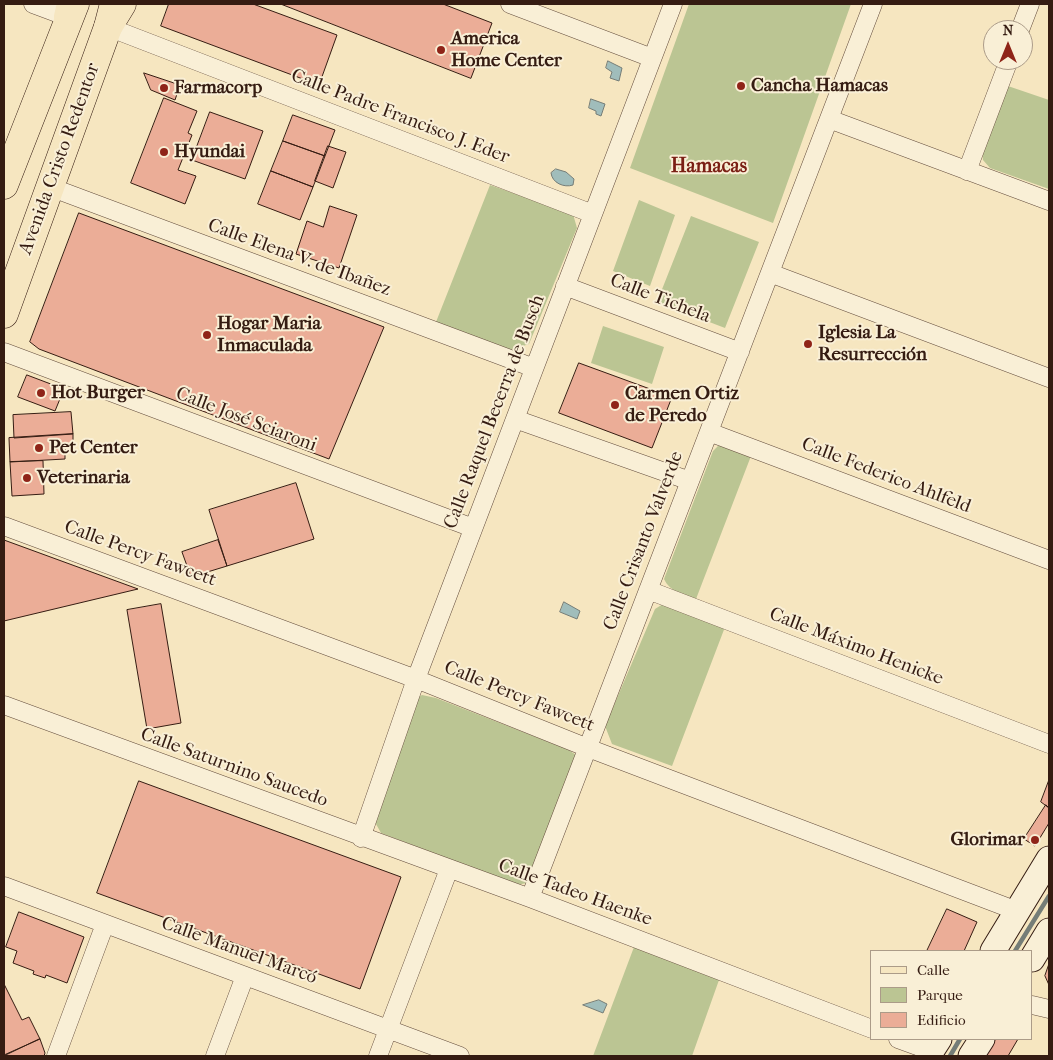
<!DOCTYPE html>
<meta charset="utf-8">
<style>
body{margin:0}
#map{position:relative;width:1053px;height:1060px;overflow:hidden;background:#f6e6c0;font-family:"IM FELL French Canon",serif}
canvas{display:block}
.frame{position:absolute;inset:0;border:5px solid #351c12;pointer-events:none}
.legend{position:absolute;left:870px;top:950px;width:162px;height:90px;box-sizing:border-box;background:#f9efd6;border:1px solid #ab9b88;margin:0;padding:6px 9px;list-style:none;font-size:15px;color:#351c12}
.legend li{display:flex;align-items:center;gap:10px;height:25px}
.legend b{width:25px;border:1px solid #ab9b88}
.north{position:absolute;left:983px;top:20px;width:50px;height:50px;box-sizing:border-box;background:#f9efd6;border:1px solid #ab9b88;border-radius:50%;rotate:0deg;font-size:14px;font-weight:700;line-height:20px;text-align:center;color:#351c12}
.north::after{content:'';display:block;margin:auto;width:18px;height:22px;background:#8f2418;clip-path:polygon(50% 0,100% 100%,50% 72%,0 100%)}
</style>
<div id="map">
<canvas width="1053" height="1060"></canvas>
<div class="frame"></div>
<ul class="legend">
<li><b style="height:6px;background:#f6e6c0"></b>Calle</li>
<li><b style="height:14px;background:#bbc593"></b>Parque</li>
<li><b style="height:14px;background:#ebad97"></b>Edificio</li>
</ul>
<div class="north">N</div>
</div>
<script>
const c = document.querySelector('canvas').getContext('2d');
c.lineJoin = 'round';
function fill(path, color) { c.fillStyle = color; c.fill(path, 'evenodd'); }
function strokePath(path, color, width, dash) { c.strokeStyle = color; c.lineWidth = width; c.lineCap = dash ? 'butt' : 'round'; c.setLineDash(dash || []); c.stroke(path); }
function write(font, color, halo, rows, align = 'center') {
  c.font = font + ' "IM FELL French Canon",serif'; c.lineWidth = 4; c.setLineDash([]); c.textBaseline = 'middle'; c.strokeStyle = halo; c.fillStyle = color; for (const [text, x, y, turn = 0] of rows) {
    c.save(); c.translate(x, y); c.rotate((+turn || 0) * Math.PI / 180); c.textAlign = isNaN(turn) ? turn : align; if (halo) c.strokeText(text, 0, 0); c.fillText(text, 0, 0); c.restore();
  }
}
fill(new Path2D(`
 M689 4H851L773 223 630 168Z
 M1005 85 1049 100V189L990 168 983 160 982 152Z
 M490 185 573 214 577 228 529 344 511 350 436 322Z
 M639 200 675 215 650 286 613 271Z
 M691 216 759 242 725 328 657 302Z
 M603 326 664 347 652 384 591 363Z
 M718 446H726L751 456 696 599C684 595 670 592 664 579L713 451Z
 M663 604 725 627 672 766 612 744 605 726 655 609Z
 M422 695 436 698 569 750 576 755 527 883 516 885 381 833 376 824V814L415 699Z
 M634 947 719 980 692 1056H593Z`), '#bbc593');
const water = new Path2D(`
 M608 61 622 68 619 81 610 78 612 72 606 68Z
 M591 99 605 104 601 116 596 114V111L589 108Z
 M556 169 566 172 574 179 573 185C564 188 552 183 551 173Z
 M564 602 580 611 577 619 560 612Z
 M599 1000 607 1004 603 1013 583 1005Z`);
fill(water, '#a0bdbb');
strokePath(water, '#757d77', 1);
strokePath(new Path2D(`
 M1015 951 1049 896
 M950 1056 960 1039`), '#757d77', 4.5);
const building = new Path2D(`
 M169 4H253L337 35 319 85 161 26Z
 M281 4H443L492 23 471 78Z
 M144 73 180 85 175 100 151 90Z
 M164 98 197 111 188 133 192 135 178 170 196 176 185 204 131 183Z
 M210 112 263 131 245 179 192 160Z
 M293 115 335 130 325 156 283 141Z
 M283 141 325 156 313 187 271 171Z
 M328 146 346 152 333 188 315 181Z
 M271 171 313 187 300 220 258 204Z
 M330 206 357 215 339 268 296 254 307 221 323 227Z
 M79 213 384 327 329 459 39 349 30 342Z
 M579 363 672 397 652 448 559 413Z
 M27 375 64 389 55 411 18 397Z
 M71 412 73 434 14 438 13 415Z
 M73 434V448L65 449V459L10 462 9 438Z
 M43 461 44 494 12 496 10 462Z
 M296 483 314 539 227 566 209 510Z
 M4 540 138 589 4 621Z
 M218 540 227 566 191 577 182 552Z
 M161 604 181 723 147 729 127 610Z
 M1049 780V808L1041 802Z
 M139 781 401 877 360 989 97 893Z
 M1046 805 1049 808V823L1035 846 1024 839Z
 M947 909 977 922 964 951H927Z
 M19 912 84 937 67 983 46 975 45 978 33 974 34 971 13 963 17 951 6 947Z
 M1049 964V985L1045 976Z
 M4 984 22 1020 29 1017 40 1039 4 1055Z
 M40 1039 45 1053 44 1056H4Z
 M996 1039H1018L1008 1056H985Z`);
fill(building, '#ebad97');
strokePath(building, '#351c12', 1);
const street = new Path2D(`
 M33 4 68 17
 M510 4 652 58
 M108 27 593 214
 M1020 30 1030 4
 M829 119 1049 201
 M967 171 1009 60
 M50 187 534 368
 M770 273 1049 378
 M565 286 740 352
 M4 352 473 528
 M515 419 690 481
 M709 432 1049 560
 M4 526 416 679 588 748 1017 911
 M648 590 1049 744
 M4 705 530 898 872 1029
 M361 838 416 679 673 4
 M4 886 460 1056
 M530 898 873 4
 M1032 1005 1049 1009
 M898 1039 931 1051
 M56 1056 105 924
 M215 1056 245 976
 M378 1056 449 869`);
const secondary = new Path2D(`
 M993 951 1049 859
 M1032 959 1049 931
 M928 1056 939 1039
 M971 1056 982 1039`);
const primary = new Path2D(`
 M4 185 75 4
 M4 314 108 27 114 4`);
const highway = new Path2D(`
 M68 17 71 4
 M108 27 122 4`);
strokePath(street, '#654e3e', 19);
strokePath(secondary, '#351c12', 27);
strokePath(primary, '#351c12', 29);
strokePath(highway, '#351c12', 29);
strokePath(street, '#f9efd6', 18);
strokePath(secondary, '#f9efd6', 25);
strokePath(primary, '#f6e6c0', 28);
strokePath(highway, '#f6e6c0', 28);
for (const [x, y, r, color] of [
 [441,50,5,"#8f2418"],
 [741,86,5,"#8f2418"],
 [164,88,5,"#8f2418"],
 [164,152,5,"#8f2418"],
 [207,335,5,"#8f2418"],
 [808,344,5,"#8f2418"],
 [41,393,5,"#8f2418"],
 [615,405,5,"#8f2418"],
 [39,448,5,"#8f2418"],
 [27,478,5,"#8f2418"],
 [1035,840,5,"#8f2418"]
]) { const dot = new Path2D(); dot.arc(x, y, r, 0, 2 * Math.PI); c.fillStyle = color; c.fill(dot); strokePath(dot, '#f9efd6', 2); }
write('bold 19px', '#351c12', '#f9efd6', [
 ["America",451,39],
 ["Home Center",451,61],
 ["Cancha Hamacas",751,86],
 ["Farmacorp",174,88],
 ["Hyundai",174,152],
 ["Hogar Maria",217,324],
 ["Inmaculada",217,346],
 ["Iglesia La",818,333],
 ["Resurrección",818,355],
 ["Hot Burger",51,393],
 ["Carmen Ortiz",625,394],
 ["de Peredo",625,416],
 ["Pet Center",49,448],
 ["Veterinaria",37,478],
 ["Glorimar",1025,840,"right"]
], 'left');
write('19px', '#351c12', '#f9efd6', [
 ["Calle Padre Francisco J. Eder",400,117,21],
 ["Avenida Cristo Redentor",60,159,-70],
 ["Calle Elena V. de Ibañez",299,258,20],
 ["Calle Tichela",660,299,21],
 ["Calle Raquel Becerra de Busch",495,412,-69],
 ["Calle José Sciaroni",246,420,21],
 ["Calle Federico Ahlfeld",886,476,21],
 ["Calle Crisanto Valverde",644,541,-69],
 ["Calle Percy Fawcett",140,554,20],
 ["Calle Máximo Henicke",856,647,21],
 ["Calle Percy Fawcett",519,697,22],
 ["Calle Saturnino Saucedo",234,768,20],
 ["Calle Tadeo Haenke",575,893,20],
 ["Calle Manuel Marcó",239,951,20]
]);
write('bold 20px', '#7a1f14', '#f9efd6', [
 ["Hamacas",709,167]
]);
</script>
